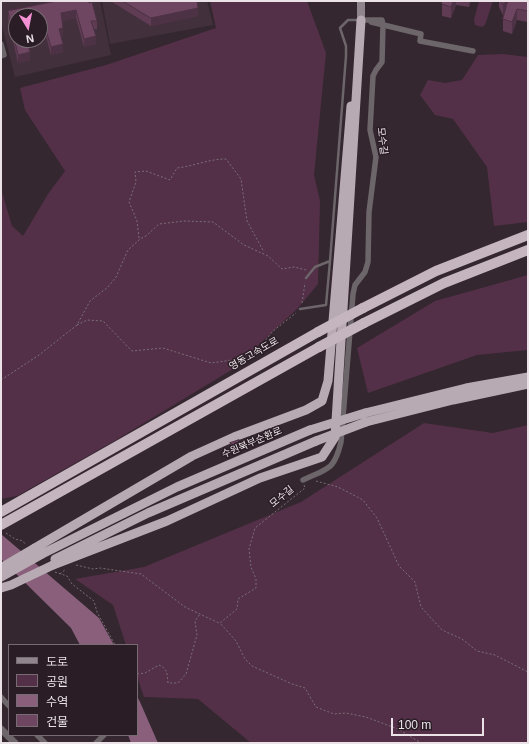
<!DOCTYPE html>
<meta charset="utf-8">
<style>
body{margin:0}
#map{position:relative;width:529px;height:744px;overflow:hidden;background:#34272f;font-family:Arial,"Noto Sans KR",sans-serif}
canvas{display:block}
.frame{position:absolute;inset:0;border:2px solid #eae2e7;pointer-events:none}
.legend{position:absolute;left:8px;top:644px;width:130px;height:92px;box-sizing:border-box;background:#2a1d25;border:1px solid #776c73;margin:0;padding:5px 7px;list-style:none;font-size:12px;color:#eae2e7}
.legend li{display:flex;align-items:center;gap:8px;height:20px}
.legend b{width:20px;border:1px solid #776c73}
.north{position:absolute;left:8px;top:8px;width:40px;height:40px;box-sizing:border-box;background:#2a1d25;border:1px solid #776c73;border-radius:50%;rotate:170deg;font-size:11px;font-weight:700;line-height:16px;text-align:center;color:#eae2e7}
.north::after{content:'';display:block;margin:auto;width:14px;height:18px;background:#f491d4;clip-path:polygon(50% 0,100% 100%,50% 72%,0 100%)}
.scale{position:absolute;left:391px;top:718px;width:93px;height:18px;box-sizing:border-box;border:2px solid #eae2e7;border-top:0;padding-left:5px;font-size:12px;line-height:14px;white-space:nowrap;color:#eae2e7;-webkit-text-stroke:3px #2a1d25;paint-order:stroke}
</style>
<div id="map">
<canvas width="529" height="744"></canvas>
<div class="frame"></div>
<ul class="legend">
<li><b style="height:5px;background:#90858c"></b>도로</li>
<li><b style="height:11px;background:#533048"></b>공원</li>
<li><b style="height:11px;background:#895f7b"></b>수역</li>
<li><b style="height:11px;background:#6e4661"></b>건물</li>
</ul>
<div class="north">N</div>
<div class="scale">100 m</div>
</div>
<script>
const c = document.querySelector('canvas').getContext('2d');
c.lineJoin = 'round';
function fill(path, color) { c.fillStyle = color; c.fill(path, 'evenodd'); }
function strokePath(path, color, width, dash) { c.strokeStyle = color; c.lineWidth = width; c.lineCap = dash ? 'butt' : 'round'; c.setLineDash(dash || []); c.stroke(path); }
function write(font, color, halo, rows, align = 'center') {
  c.font = font + ' Arial,"Noto Sans KR",sans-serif'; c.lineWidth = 3; c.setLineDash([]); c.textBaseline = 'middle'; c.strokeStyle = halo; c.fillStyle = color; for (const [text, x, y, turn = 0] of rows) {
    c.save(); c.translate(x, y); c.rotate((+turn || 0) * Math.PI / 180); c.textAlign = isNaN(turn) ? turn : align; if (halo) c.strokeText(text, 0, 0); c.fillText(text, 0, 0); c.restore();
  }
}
fill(new Path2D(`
 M1 1H100L111 55 15 77 1 22ZM16 16H40V40H16Z
 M102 1H207L213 25 110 44Z`), '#42303c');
fill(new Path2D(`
 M210 1H307L326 53 314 175 320 201 318 284 298 308 233 369 116 440 17 496 1 499V189L12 226 23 236 48 194 65 171 25 110 20 88 106 65 216 28Z
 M479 1H493L485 25 482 27 475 25 474 20Z
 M503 54 528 57V222L494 226 487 167 453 119 435 115 420 95 428 80 445 83 462 80 478 55Z
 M528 275V350L477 355 368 393 357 348 435 301Z
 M424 423 493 433 528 425V743H251L198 699 144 697 137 676V645H126L113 605 75 579 144 567 301 502Z`), '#533048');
fill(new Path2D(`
 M1 534 99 618 114 645H80L71 628 1 559Z
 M137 696 140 702 158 743H131L128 735H137Z`), '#895f7b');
strokePath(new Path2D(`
 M139 238 137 221 129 202 136 182 135 172 146 171 170 180 177 168C194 166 209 159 226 159L241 179 247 221 264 252
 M302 303 305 283
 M77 325 87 320 103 321 132 351 163 348 211 363 239 359 260 347 273 331 296 313
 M1 380 39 355 77 325 90 301 108 287 116 277 128 250 140 239 146 236 159 224 184 221 213 222 244 245 268 256 282 269 294 267 306 270
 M316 481 338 487 363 500 377 518 399 566 415 582 421 607 442 630 462 639 477 651 495 655 528 672
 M304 485 305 488 255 528 249 549 251 567 256 579V588L238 599 237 609 220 623 236 641 245 659 252 666 292 684 305 688 316 707 334 714 346 713 366 717 398 729 421 743
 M6 533 15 539 23 541 25 544
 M76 565 93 569 100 568 141 574 185 607 219 623
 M55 572 67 576 72 584 94 601 97 612 115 645
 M60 574 66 569
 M137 674 145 673 159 665C168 669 167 674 168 683H178L186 674 197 635 195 621 200 614`), '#7a6f76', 1, [2, 2]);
strokePath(new Path2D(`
 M306 278 315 267 330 261 346 56V46L340 28 348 20H358
 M300 309 326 305 330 261`), '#6c6569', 2.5);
strokePath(new Path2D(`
 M371 22 421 34 420 41 473 51
 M1 44 4 55 1 56
 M303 480C328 468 334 471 341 442L353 294 355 285 365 272 368 262 369 212 376 157 370 130 373 76 376 70 382 62 383 25 382 20H361
 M1 697 9 706
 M37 735 45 743
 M96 743 104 735`), '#6c6569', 5.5);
strokePath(new Path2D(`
 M1 729 15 743`), '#6c6569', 7);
strokePath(new Path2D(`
 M361 20V1`), '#90858c', 8);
strokePath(new Path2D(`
 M365 413 466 388 528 377
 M366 422 453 400 528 384
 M35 548 192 456 234 437 306 410 322 401 328 381 351 106
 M42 554 177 487 310 430
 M55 559 148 513 316 441
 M53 565 167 521 260 478 322 457 335 437 361 20`), '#b8aab3', 9);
strokePath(new Path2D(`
 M363 308 436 271 528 235
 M364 323 444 283 528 250
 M1 512 318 332
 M1 525 319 347`), '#c5b5bf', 10);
strokePath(new Path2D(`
 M310 430 365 413
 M316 441 366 422
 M1 568 35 548
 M1 577 42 554
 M1 588 11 585 53 565`), '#b8aab3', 9);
strokePath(new Path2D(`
 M318 332 363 308
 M319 347 364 323`), '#c5b5bf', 10);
fill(new Path2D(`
 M57 1 97 21V29H94L96 44 84 47 76 18 62 21 63 36 61 37 63 52 51 55 40 16 16 40H30V44H28L30 60 18 63 8 19V11Z
 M111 1H197L198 16 151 26 112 2Z
 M442 1H471L469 7 456 5 451 18 442 16Z
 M499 1H528V22L517 20 512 34 503 31V19L504 14 503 15 499 7Z
 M239 442 238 447 235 448 230 445V443Z`), '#5f3c53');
fill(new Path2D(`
 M453 1H456V5L451 18V7Z
 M469 1H471L469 7Z
 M508 1V12L503 15V4Z
 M198 8V16L151 26V18Z
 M517 9V20L512 34V22Z
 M76 10V18L61 21V13Z
 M42 17V25L40 26V18Z
 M63 28V36L59 37V29Z
 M96 36V44L84 47V39Z
 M63 44V52L51 55V47Z
 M30 52V60L18 63V55Z`), '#4d3144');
const building = new Path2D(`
 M57 1H89V3L92 2 97 21H91L96 36 84 39 76 10 61 13 63 28 59 29 63 44 51 47 42 17 40 18V16H16V40H27L30 52 18 55 8 11Z
 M123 1H197L198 8 151 18Z
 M442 1H453L451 7 442 4Z
 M502 1H507L503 4Z
 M508 1H528V11L517 9 512 22 503 19Z
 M239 440 238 445 235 446 230 443Z`);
fill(building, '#6e4661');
strokePath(building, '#4d3144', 1);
write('10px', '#eae2e7', '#2a1d25', [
 ["모수길",382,141,83],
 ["영동고속도로",254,354,-30],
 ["수원북부순환로",252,443,-23],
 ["모수길",282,497,-39]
]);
</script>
